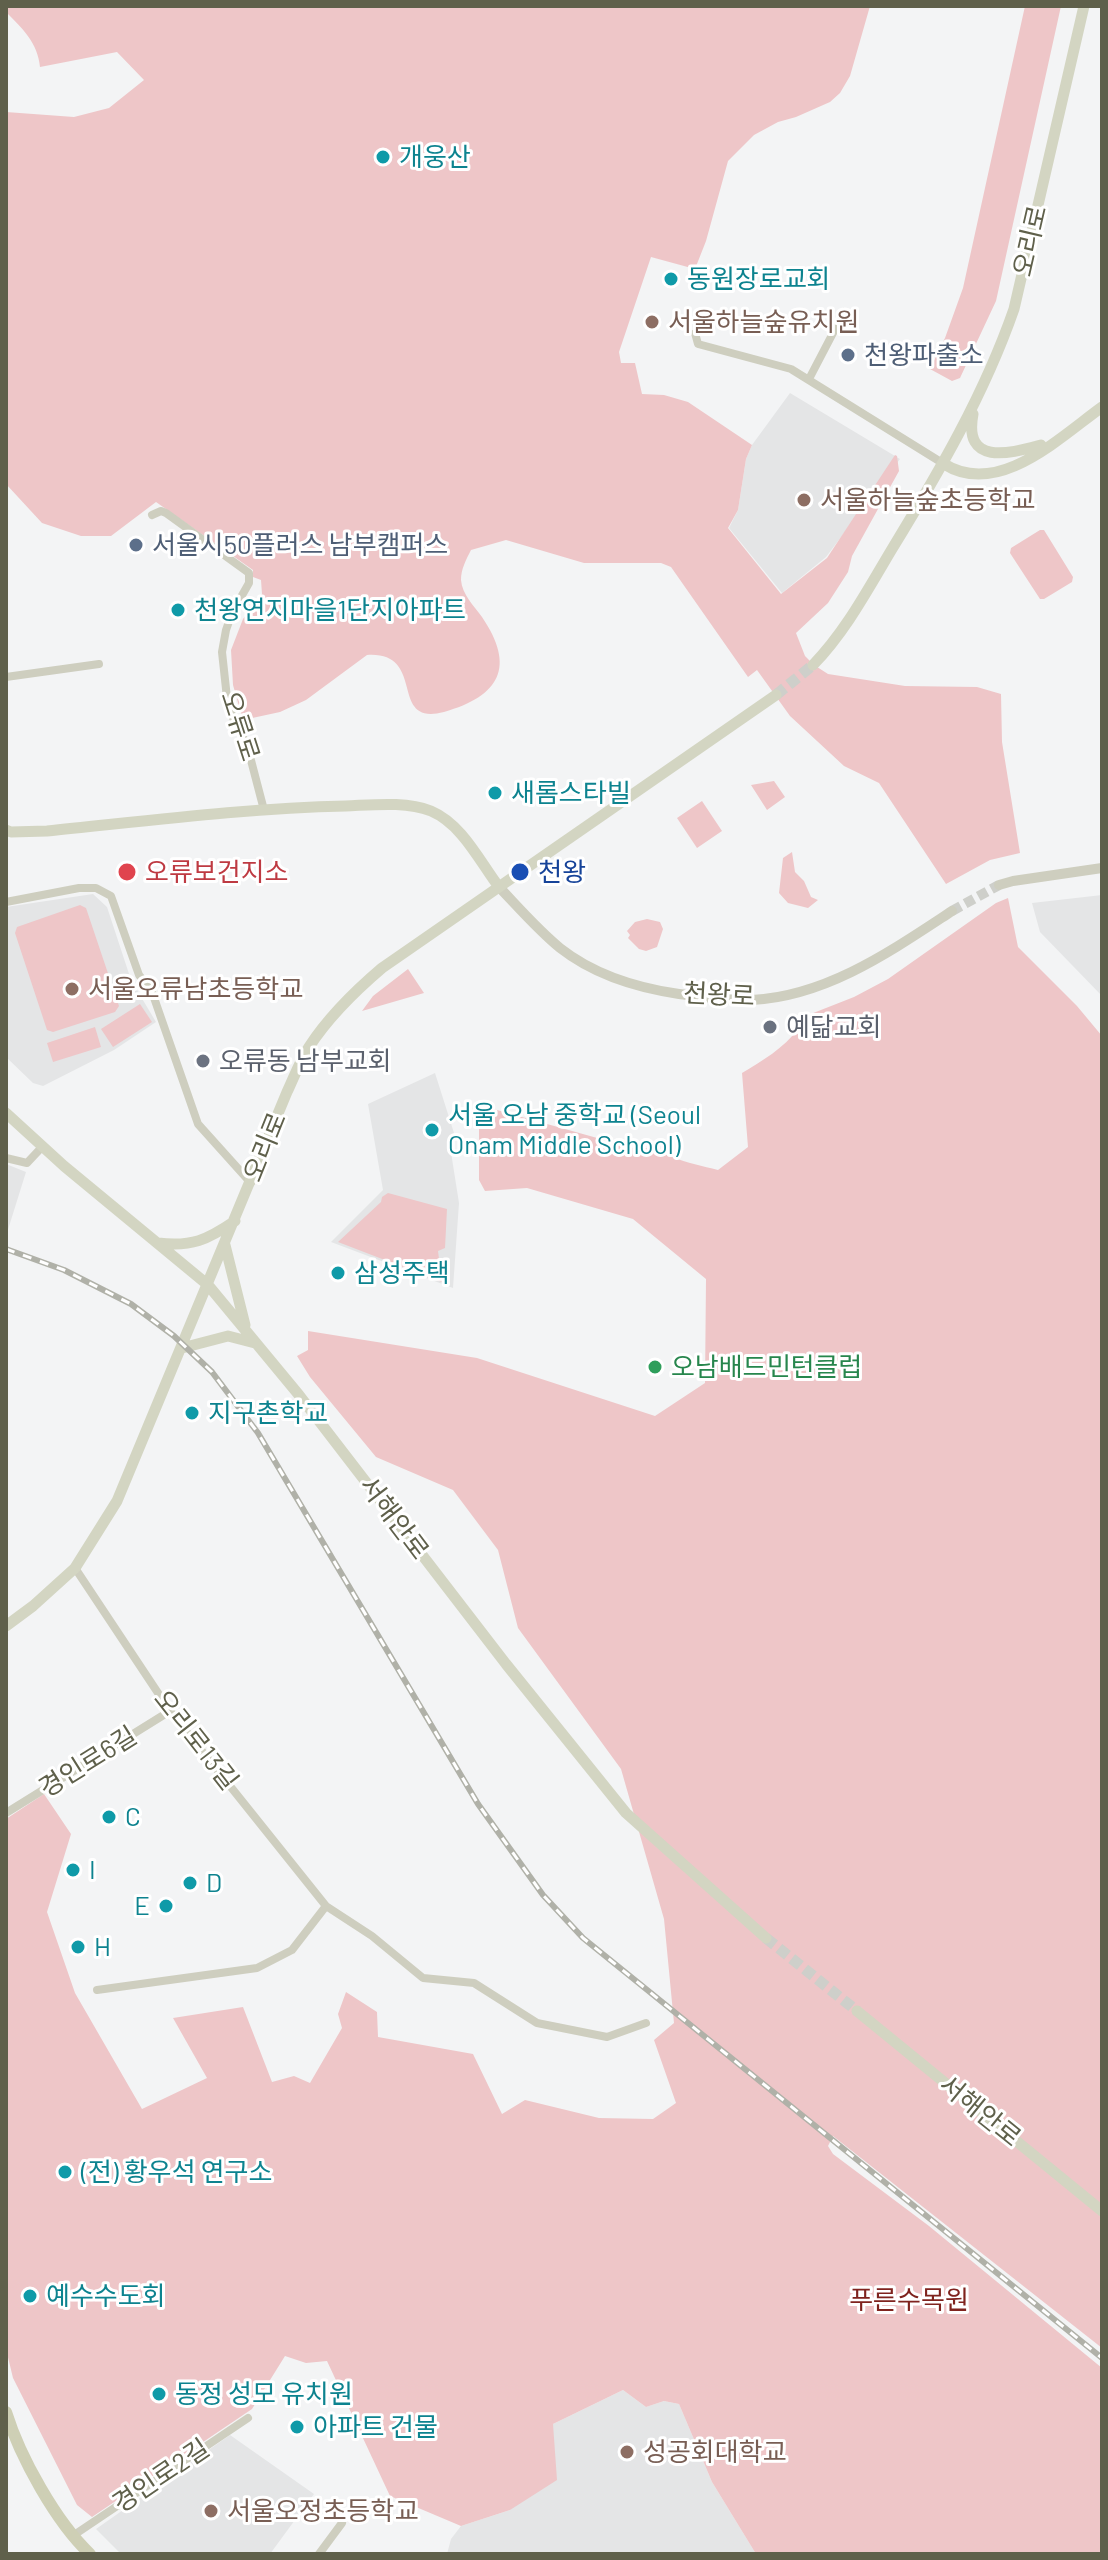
<!DOCTYPE html>
<meta charset="utf-8">
<style>
body{margin:0}
#map{position:relative;width:1108px;height:2560px;overflow:hidden;background:#f3f4f5;font-family:Barlow,sans-serif}
canvas{display:block}
.frame{position:absolute;inset:0;border:8px solid #5f604b;pointer-events:none}
</style>
<div id="map">
<canvas width="1108" height="2560"></canvas>
<div class="frame"></div>
</div>
<script>
const c = document.querySelector('canvas').getContext('2d');
c.lineJoin = 'round';
function fill(path, color) { c.fillStyle = color; c.fill(path, 'evenodd'); }
function strokePath(path, color, width, dash) { c.strokeStyle = color; c.lineWidth = width; c.lineCap = dash ? 'butt' : 'round'; c.setLineDash(dash || []); c.stroke(path); }
function write(font, color, halo, rows, align = 'center') {
  c.font = font + ' Barlow,"Noto Sans KR",sans-serif'; c.lineWidth = 6; c.setLineDash([]); c.textBaseline = 'middle'; c.strokeStyle = halo; c.fillStyle = color; for (const [text, x, y, turn = 0] of rows) {
    c.save(); c.translate(x, y); c.rotate((+turn || 0) * Math.PI / 180); c.textAlign = isNaN(turn) ? turn : align; if (halo) c.strokeText(text, 0, 0); c.fillText(text, 0, 0); c.restore();
  }
}
fill(new Path2D(`
 M790 393 900 459 826 557 782 593 729 528 738 510 746 459 752 445Z
 M93 894 107 907 131 980 156 1022 114 1050 43 1086 33 1083 6 1057V907Z
 M1102 895V996L1040 932 1032 903Z
 M435 1073 454 1133 450 1146 459 1203 453 1288 331 1242 383 1190 368 1104Z
 M6 1164 26 1172 6 1236Z
 M623 2390 646 2407 664 2401 679 2404 712 2482 756 2554H447L451 2539 461 2526 510 2510 553 2424Z
 M230 2435 314 2494 270 2554H121L96 2529Z`), '#e4e5e6');
fill(new Path2D(`
 M6 6H870L850 76 840 93 830 102 796 117 778 122 754 135 728 161 706 241 695 269 651 257 619 352 621 363H635L642 394 664 395 688 402 752 445 746 459 738 510 728 528 781 594 827 558 895 455 897 456 899 471 852 556 848 572 828 603 796 633 805 656 814 665 828 674 905 686 977 687 1001 694 1002 742 1020 853 990 860 946 884 879 783 844 766 790 716 757 670 748 677 671 567 661 563H584L506 540 471 550C466 560 461 569 461 580 462 594 474 606 482 617 516 667 500 696 444 712 387 727 428 651 367 655L306 700 280 712 243 720 233 685 231 650 243 619 262 594 261 580 253 577V570L156 502 111 536H81L42 523 6 484V112L74 117 109 108 144 80 117 52 40 67C38 43 22 28 6 12Z
 M1025 6H1061L996 301 960 378 952 381 930 369 945 338 963 288Z
 M1040 530H1044L1073 577 1072 582 1044 599H1040L1010 553 1011 548Z
 M774 781 785 797 767 810 751 785Z
 M702 801 722 831 697 848 677 818Z
 M792 852 795 872 804 881 811 897 818 900 808 908 788 903 779 893 783 858Z
 M1008 898 1018 947 1077 1006 1102 1036V2348L833 2136 828 2146 833 2154 929 2226 1102 2368V2554H756L712 2482 679 2404 664 2401 646 2407 623 2390 553 2424 557 2480 510 2510 461 2526 390 2496 327 2361 306 2363 285 2356 252 2409 92 2517 77 2505 13 2378 6 2349V1819L44 1794 71 1834 47 1912 75 1993 142 2109 207 2078 173 2018 243 2007 272 2082 294 2076 310 2083 342 2028 338 2014 346 1992 377 2012 378 2037 473 2054 502 2114 525 2100 599 2118 653 2119 676 2103 654 2040 674 2023 664 1919 621 1769 518 1628 498 1550 453 1490 376 1457 310 1377 297 1356 308 1350V1331L477 1358 655 1416 705 1383 706 1279 633 1219 527 1188 485 1191 479 1180V1105L633 1148C654 1147 655 1151 672 1157 687 1163 703 1166 718 1170L748 1147 742 1073C762 1061 784 1048 798 1029V1019L854 997 888 979 996 903Z
 M80 905 86 908 119 1006 115 1012 53 1032 47 1030 15 933 17 927Z
 M647 919 660 922 663 929 657 947 646 951 639 949 628 938 630 935 627 931 635 922Z
 M408 969 424 993 362 1011 373 996Z
 M140 1004 152 1022 113 1047 101 1029Z
 M95 1027 101 1047 53 1062 47 1043Z
 M388 1193 447 1209 445 1248 438 1251 442 1282 338 1242 381 1202 382 1197Z`), '#eec6c8');
strokePath(new Path2D(`
 M952 911 999 885`), '#cecfca', 10, [10, 5]);
strokePath(new Path2D(`
 M776 695 813 665
 M766 1938 857 2011`), '#cecfca', 11, [11, 5.5]);
strokePath(new Path2D(`
 M695 333 698 344 791 369 944 464
 M809 379 844 312
 M152 515 161 511 166 513 249 573V583L232 613 226 630 222 652 227 698 233 718 247 745 264 810
 M6 677 99 664
 M6 902 79 888H96L111 896 139 975 152 992 198 1124 251 1183
 M6 1158 27 1163 42 1147
 M75 1568 170 1711 326 1906 372 1936 423 1978 474 1983 537 2023 607 2037 646 2023
 M6 1813 170 1711
 M97 1990 257 1968 292 1950 326 1906
 M74 2535 248 2418
 M319 2554 342 2523`), '#cecebf', 8);
strokePath(new Path2D(`
 M999 885 1013 881 1102 868
 M499 887C519 908 538 930 560 948 593 974 638 988 679 994 703 997 728 1001 752 1000 827 996 891 951 952 911`), '#cecebf', 10);
strokePath(new Path2D(`
 M973 414C963 467 1011 453 1041 445
 M944 464C998 498 1059 438 1102 407
 M813 665C846 631 868 589 892 549 939 472 984 395 1014 309L1084 6
 M6 830 11 832 47 831C146 821 246 808 346 806 372 805 406 801 431 811 462 824 480 862 499 887
 M6 1113 64 1166 208 1285 299 1395 506 1664 626 1813 766 1938
 M158 1243C192 1247 207 1240 235 1221
 M225 1245 245 1325
 M182 1348 228 1336 255 1343
 M6 1626 33 1606 75 1568 117 1501 287 1092C294 1077 300 1061 309 1047 329 1016 355 991 382 968L776 695
 M857 2011 1102 2211`), '#d3d5c2', 11);
strokePath(new Path2D(`
 M6 2412C20 2457 56 2522 90 2554`), '#cecfb5', 12);
const rail = new Path2D(`
 M6 1249 64 1270 131 1304 174 1336 212 1372 258 1433 478 1804 543 1895 583 1938 1102 2358`);
strokePath(rail, '#b0b1a8', 6);
strokePath(rail, '#fff', 3, [9]);
for (const [x, y, r, color] of [
 [383,157,8,"#0f9aa8"],
 [671,279,8,"#0f9aa8"],
 [652,322,8,"#8d6e63"],
 [848,355,8,"#5c6f8a"],
 [804,500,8,"#8d6e63"],
 [136,545,8,"#5c6f8a"],
 [178,610,8,"#0f9aa8"],
 [495,793,8,"#0f9aa8"],
 [127,872,10,"#e0444e"],
 [520,872,10,"#1a4fb4"],
 [72,989,8,"#8d6e63"],
 [770,1027,8,"#6b7280"],
 [203,1061,8,"#6b7280"],
 [432,1130,8,"#0f9aa8"],
 [338,1273,8,"#0f9aa8"],
 [655,1367,8,"#2e9e5b"],
 [192,1413,8,"#0f9aa8"],
 [109,1817,8,"#0f9aa8"],
 [73,1870,8,"#0f9aa8"],
 [190,1883,8,"#0f9aa8"],
 [166,1906,8,"#0f9aa8"],
 [78,1947,8,"#0f9aa8"],
 [65,2172,8,"#0f9aa8"],
 [30,2296,8,"#0f9aa8"],
 [159,2394,8,"#0f9aa8"],
 [297,2427,8,"#0f9aa8"],
 [627,2452,8,"#8d6e63"],
 [211,2511,8,"#8d6e63"]
]) { const dot = new Path2D(); dot.arc(x, y, r, 0, 2 * Math.PI); c.fillStyle = color; c.fill(dot); strokePath(dot, '#fff', 3); }
write('26px', '#0d838f', '#fff', [
 ["개웅산",399,157],
 ["동원장로교회",687,279],
 ["천왕연지마을1단지아파트",194,610],
 ["새롬스타빌",511,793],
 ["서울 오남 중학교 (Seoul",448,1115],
 ["Onam Middle School)",448,1145],
 ["삼성주택",354,1273],
 ["지구촌학교",208,1413],
 ["C",125,1817],
 ["I",89,1870],
 ["D",206,1883],
 ["E",150,1906,"right"],
 ["H",94,1947],
 ["(전) 황우석 연구소",81,2172],
 ["예수수도회",46,2296],
 ["동정 성모 유치원",175,2394],
 ["아파트 건물",313,2427]
], 'left');
write('26px', '#5f604b', '#fff', [
 ["오리로",1030,241,-77],
 ["오류로",240,726,72],
 ["천왕로",719,995,3],
 ["오리로",265,1147,-68],
 ["서해안로",394,1518,53],
 ["오리로13길",196,1740,52],
 ["경인로6길",88,1762,-32],
 ["서해안로",980,2111,39],
 ["경인로2길",161,2476,-34]
]);
write('26px', '#785e54', '#fff', [
 ["서울하늘숲유치원",668,322],
 ["서울하늘숲초등학교",820,500],
 ["서울오류남초등학교",88,989],
 ["성공회대학교",643,2452],
 ["서울오정초등학교",227,2511]
], 'left');
write('26px', '#4e5e75', '#fff', [
 ["천왕파출소",864,355],
 ["서울시50플러스 남부캠퍼스",152,545]
], 'left');
write('26px', '#be3a42', '#fff', [
 ["오류보건지소",145,872]
], 'left');
write('26px', '#164399', '#fff', [
 ["천왕",538,872]
], 'left');
write('26px', '#5b616d', '#fff', [
 ["예닮교회",786,1027],
 ["오류동 남부교회",219,1061]
], 'left');
write('26px', '#27864d', '#fff', [
 ["오남배드민턴클럽",671,1367]
], 'left');
write('26px', '#7f231e', '#fff', [
 ["푸른수목원",909,2300]
]);
</script>
